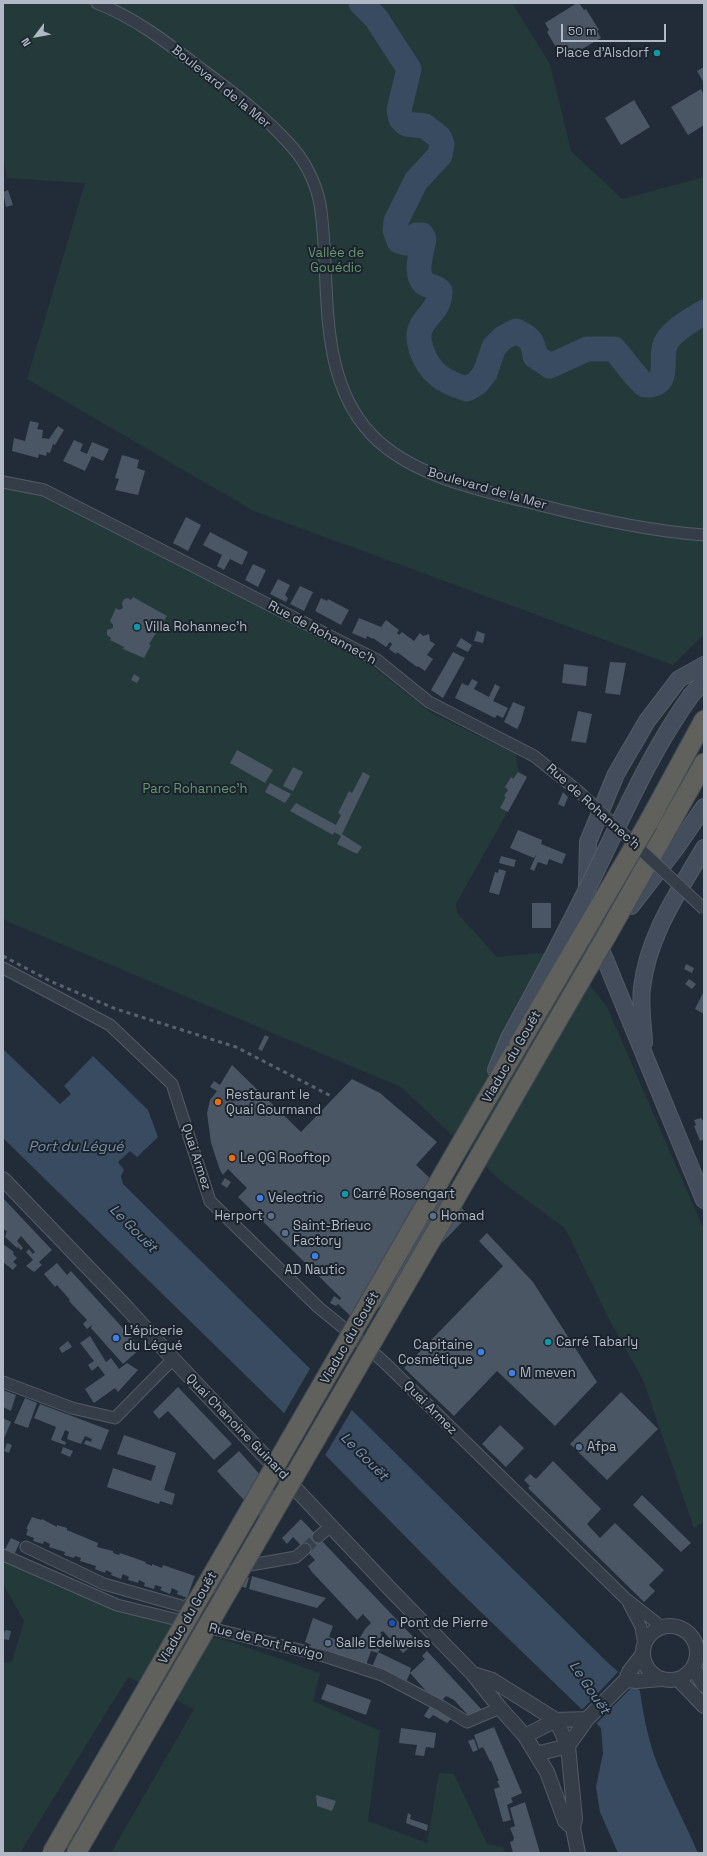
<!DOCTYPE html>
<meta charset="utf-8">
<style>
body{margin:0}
#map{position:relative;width:707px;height:1856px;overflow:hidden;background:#222c38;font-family:"Space Grotesk",sans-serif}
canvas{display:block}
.frame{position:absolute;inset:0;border:4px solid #b0b9c5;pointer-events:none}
.north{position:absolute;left:16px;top:16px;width:40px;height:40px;-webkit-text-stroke:3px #1b232d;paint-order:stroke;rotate:238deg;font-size:11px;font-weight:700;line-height:16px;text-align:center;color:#b0b9c5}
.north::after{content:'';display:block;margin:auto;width:14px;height:18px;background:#b0b9c5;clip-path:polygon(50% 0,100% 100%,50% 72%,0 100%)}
.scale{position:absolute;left:561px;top:24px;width:105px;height:18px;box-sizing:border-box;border:2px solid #b0b9c5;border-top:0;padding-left:5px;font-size:12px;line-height:14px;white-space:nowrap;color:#b0b9c5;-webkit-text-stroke:3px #1b232d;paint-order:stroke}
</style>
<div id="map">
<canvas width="707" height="1856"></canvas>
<div class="frame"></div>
<div class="north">N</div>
<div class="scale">50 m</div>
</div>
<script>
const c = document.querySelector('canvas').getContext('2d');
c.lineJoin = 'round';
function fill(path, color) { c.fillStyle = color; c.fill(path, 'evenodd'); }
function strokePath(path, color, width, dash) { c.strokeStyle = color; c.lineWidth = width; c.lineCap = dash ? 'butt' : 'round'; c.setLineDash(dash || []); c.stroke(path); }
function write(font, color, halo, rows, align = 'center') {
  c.font = font + ' "Space Grotesk",sans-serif'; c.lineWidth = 4; c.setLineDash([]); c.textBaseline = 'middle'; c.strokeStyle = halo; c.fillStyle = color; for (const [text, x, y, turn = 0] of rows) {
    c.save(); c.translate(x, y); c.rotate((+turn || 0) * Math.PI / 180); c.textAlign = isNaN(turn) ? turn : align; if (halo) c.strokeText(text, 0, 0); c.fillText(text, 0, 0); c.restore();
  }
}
fill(new Path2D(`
 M3 3H512L550 64 571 151 622 199 704 177V634L673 665 254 511 27 379 85 183 7 178 4 160H3Z
 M3 487 47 497 367 662 430 712 516 754 518 770 527 777 456 904 457 913 497 957 564 951 607 1007 704 1230V1522L694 1528 643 1380 610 1321 565 1228 501 1181 401 1087 9 922 3 918Z
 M3 1560 58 1587 115 1609 235 1643 320 1673 313 1701 380 1731 368 1821 427 1843 439 1773 454 1774 487 1844 503 1847 505 1853H111L194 1709 128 1677 20 1853H3V1663L12 1662 24 1621 3 1584Z`), '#24393a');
fill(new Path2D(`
 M3 1049 60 1104 71 1094 64 1086 93 1056 148 1110 158 1137 137 1157 130 1151 118 1162 124 1170 121 1176 123 1184 606 1661 640 1691C643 1712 647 1734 654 1755 666 1788 684 1820 698 1853H618L600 1812 596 1787 603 1753 601 1728 454 1586 280 1409 3 1138Z`), '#384b60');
fill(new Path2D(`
 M311 1367 353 1408 324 1457 283 1415Z
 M618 1672 633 1686 595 1725 580 1712Z`), '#222c38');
strokePath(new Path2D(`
 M361 3 376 18 409 69 399 110 401 119 406 124 425 126 439 137 442 144 440 155 416 181 396 221 395 230 399 241 406 243 416 235H422L424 239C422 250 414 274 424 283 429 287 435 286 440 291 440 308 430 312 422 325 417 334 419 340 421 349 429 373 444 382 467 389L477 383 485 373 494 347 503 338 516 331C530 338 533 340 535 356L550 366 587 349H614C625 361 633 375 645 385 674 386 657 356 667 341 675 328 691 321 704 312`), '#384b60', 25);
fill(new Path2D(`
 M577 3H579L584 10 586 9 599 30 597 31 601 38 565 59 562 52 559 53 547 32 549 30 545 23Z
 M704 67V83L697 71Z
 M701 89 704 95V125L688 135 671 107Z
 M634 100 650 127 621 145 605 118Z
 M8 190 13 205 6 207 3 192Z
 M30 421 39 423 37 429 43 430 42 438 49 439 58 426 64 430 55 445 53 444 50 453 47 452 46 456 39 454 38 458 12 451 14 438 25 441Z
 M74 440 83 444 80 451 87 454 92 442 109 449 103 461 92 456 85 471 63 461Z
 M122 455 139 460 137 468 145 471 138 495 115 490 119 479 115 478Z
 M186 517 201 525 188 551 173 543Z
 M210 532 248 552 242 565 230 559 224 570 217 566 222 555 203 545Z
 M253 564 266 570 258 587 245 580Z
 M278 579 290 585 285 595 288 598 286 602 270 594Z
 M300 586 313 592 304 611 290 604Z
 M133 597 167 616 149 644 151 645 144 658 123 649 124 647 110 640 111 638 107 635V630L113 628V625L110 621 116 608 119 610 123 608 122 603 124 599 128 598 131 600Z
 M321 598 327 601 328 599 349 610 341 625 315 611Z
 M359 618 381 627 386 620 399 630 397 633 399 635 402 632 414 641 420 633 423 636 429 634 430 641 435 644 427 655 433 659 425 671 418 666 417 667 397 652 396 654 389 649 392 644 390 642 386 647 373 638V639L367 636 366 639 352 633Z
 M477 631 485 634 483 643 474 641Z
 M461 638 472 645 468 652 456 646Z
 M453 652 465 658 443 698 431 690Z
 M610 662 626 663 620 695 605 693Z
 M564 664 588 667 586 686 562 683Z
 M134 674 140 678 137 683 131 680Z
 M472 679 478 682 474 689 489 697 495 684 500 687 493 701 508 708 503 718 497 715 495 718 455 698 462 683 468 686Z
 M513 702 525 707 521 721 517 729 504 722Z
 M578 711 592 714 586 743 571 741Z
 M237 750 273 770 265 783 230 763Z
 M293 767 303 772 293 791 283 786Z
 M363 772 370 776 342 834 362 847 357 854 337 844 341 836 334 832 333 835 290 811 296 803 336 825 341 815 338 813 349 791 352 793Z
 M518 772 527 777 508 812 500 808 506 797 504 796 508 790 505 787 511 777 513 779Z
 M270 783 291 794 285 803 265 792Z
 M563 792 568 797 564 807 558 804Z
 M518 830 542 840 541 844 566 854 562 864 549 859 547 865 538 862 534 871 530 869 537 853 534 858 510 848Z
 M501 856 516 860 514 867 499 863Z
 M499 869 506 871 499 895 489 892 495 872 498 873Z
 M532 903H551V928H532Z
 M686 964 694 968 692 973 684 969Z
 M689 979 696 984 692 989 685 984Z
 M704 991V1014L695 1009Z
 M265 1035 269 1037 262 1051 258 1049Z
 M232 1065 301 1132 352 1079 380 1093 437 1142 416 1165 469 1215 361 1326 338 1304 336 1306 330 1303 334 1296 340 1300 341 1298 238 1197 247 1188 228 1169 223 1175 220 1170 211 1143 207 1113 210 1100 217 1091 210 1087 214 1081 220 1085Z
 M701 1118 704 1122V1139L700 1141 694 1126 696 1125 694 1120Z
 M225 1178 231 1182 227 1188 221 1184Z
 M3 1198 52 1250 39 1262 42 1265 34 1272 26 1266 33 1260 26 1252 29 1249 33 1254 35 1252 21 1236 17 1241 23 1248 21 1250 18 1247 17 1248 5 1237 7 1231 3 1229Z
 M487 1233 533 1282 597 1382 555 1426 497 1371 454 1416 404 1368 503 1266 479 1241Z
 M3 1244 14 1252 13 1254 17 1258 13 1262 17 1265 13 1270 3 1262Z
 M57 1263 67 1275 71 1271 141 1348 123 1364 91 1328 92 1325 87 1329 83 1324 87 1320 69 1301 70 1300 57 1285 55 1287 44 1274Z
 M90 1336 106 1362 111 1358 119 1369 127 1363 138 1370 118 1392 115 1388 94 1403 85 1389 105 1375 98 1366 92 1371 88 1365 94 1361 80 1343Z
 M68 1341 72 1347 62 1353 59 1348Z
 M178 1387 232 1444 214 1460 168 1411 159 1419 153 1412Z
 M3 1390 16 1395 11 1411 3 1407Z
 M621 1392 658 1429 607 1480 570 1444Z
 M25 1398 37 1403 28 1428 14 1423Z
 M40 1404 109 1430 101 1450 84 1444 86 1440 91 1442 92 1439 85 1436 81 1444 67 1439 69 1432 65 1430 61 1440 66 1442 65 1445 51 1440 56 1427 34 1418Z
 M3 1418 11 1422 3 1441Z
 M500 1425 524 1448 506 1467 482 1444Z
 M124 1435 176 1453 164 1490 175 1494 172 1505 160 1501 159 1504 107 1487 113 1468 151 1481 156 1466 117 1454Z
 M7 1443 12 1445 9 1453 4 1451Z
 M63 1447 73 1451 70 1457 61 1453Z
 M239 1451 286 1504 268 1523 257 1514 217 1471Z
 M553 1461 601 1509 587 1524 600 1538 615 1523 664 1570 649 1585 655 1591 644 1602 528 1488 530 1486 524 1480 530 1474 536 1479Z
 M642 1495 691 1543 681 1552 633 1505Z
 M32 1517 41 1520 42 1519 57 1527V1525L67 1528V1530L98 1543 97 1547 113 1551V1553L119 1555 120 1553 146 1562 145 1563 152 1566V1564L162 1568 163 1565 195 1576 187 1598 177 1594 178 1591 172 1588 170 1594 160 1590 162 1587 155 1585 154 1589 144 1586 145 1583 139 1580 138 1583 128 1580 129 1577 123 1574 121 1579 111 1575 112 1573 106 1570 105 1573 95 1569 96 1566 80 1561 81 1558 75 1556 74 1558 64 1555 65 1552 49 1547 50 1544 44 1541 43 1544 33 1541 34 1538 26 1535 28 1529H26Z
 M301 1519 417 1641 403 1653 383 1631 380 1633 387 1641 378 1652 411 1668 410 1673 425 1659 422 1656 427 1651 484 1712 469 1716 454 1700 446 1696 439 1703 434 1700 410 1673 406 1682 372 1667 378 1653 371 1651 365 1668 309 1649 311 1645 305 1642 313 1618 333 1626 329 1637 355 1646 365 1629 371 1623 363 1614 357 1620 312 1572 308 1566 315 1560 293 1537 287 1544 282 1538Z
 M11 1538 20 1542 13 1557 3 1553Z
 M236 1574 249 1578 246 1588 233 1584Z
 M252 1576 326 1598 317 1608 249 1589Z
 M5 1630 11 1631 9 1640 3 1639Z
 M327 1684 371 1700 366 1715 321 1699Z
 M432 1703 453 1717 447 1723 433 1715 429 1719 424 1716Z
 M494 1727 522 1793 511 1798 513 1802 507 1805 511 1820 503 1822 494 1789 500 1787 497 1781H499L491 1761H490L483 1747 479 1749 474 1735Z
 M401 1728 436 1733 434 1748 426 1747 424 1756 415 1755 417 1745 399 1743Z
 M474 1739 478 1750 473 1752 468 1741Z
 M316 1795 336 1801 332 1811 317 1806Z
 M525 1802 538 1846 540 1853H513L510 1842 513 1841 514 1838 510 1828 515 1826 510 1808Z
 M408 1813 411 1815 410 1819 428 1825 427 1831 406 1823Z`), '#4a5663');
strokePath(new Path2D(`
 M305 1549 318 1537`), '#37414d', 11, [11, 5.5]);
const minor = new Path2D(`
 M97 3C136 18 170 45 204 71 235 94 267 118 293 148 306 163 316 184 320 204 332 279 314 373 371 434 411 477 484 491 540 505 594 519 648 531 704 535
 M3 482 44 490 377 660 429 702 534 756 578 791
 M3 968 110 1025 172 1084 210 1201 318 1307 362 1343 384 1362 625 1598 662 1627
 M3 1382 72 1408 115 1418 173 1359
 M318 1537 331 1526
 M26 1547 104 1584 185 1607 239 1567 296 1557 305 1549
 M3 1555 117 1605 324 1656 382 1675 441 1706 467 1722 500 1708
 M627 1600 641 1627 644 1646
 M696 1650 704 1651`);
const tertiary = new Path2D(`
 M3 1179 126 1307 173 1359 393 1592 472 1673 500 1708 525 1736 547 1772 565 1821 573 1828
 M643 1653a27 27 0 1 1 54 0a27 27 0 1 1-54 0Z
 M693 1667 704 1685
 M473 1674 492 1680 556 1720 568 1746 575 1819 573 1828 578 1853
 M678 1679 704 1706
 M626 1680 637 1681 661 1679
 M525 1736 556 1720 587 1719
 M536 1754 568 1746 587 1719 626 1680 629 1672 643 1654`);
const secondary = new Path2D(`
 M704 665 679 679 647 721 616 774 588 842 587 887 593 930 704 1200
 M692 694 704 682
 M631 906 676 848 704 807
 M644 1043C643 1025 640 1005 642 988 648 935 678 893 704 848
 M496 1070 509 1038`);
const trunk = new Path2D(`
 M648 823 704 720
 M607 935 704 763
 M474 1121 519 1044
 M467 1178 538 1054`);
strokePath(minor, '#535c66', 13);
strokePath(tertiary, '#535c66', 16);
strokePath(secondary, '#535c66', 18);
strokePath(trunk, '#404953', 21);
strokePath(minor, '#353e48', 11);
strokePath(tertiary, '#353e48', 14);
strokePath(secondary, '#434d5b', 16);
strokePath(trunk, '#60605d', 19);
strokePath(new Path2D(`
 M3 956 50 981 116 1009 236 1047 331 1096`), '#57626f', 3, [4, 4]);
const minorBridge = new Path2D(`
 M578 791 704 909`);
const secondaryBridge = new Path2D(`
 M509 1038C540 982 569 926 597 869 626 809 653 748 692 694`);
const trunkBridge = new Path2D(`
 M519 1044 648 823
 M538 1054 607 935
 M52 1853 474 1121
 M76 1853 467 1178`);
strokePath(minorBridge, '#535c66', 13, []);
strokePath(secondaryBridge, '#535c66', 18, []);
strokePath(trunkBridge, '#404953', 21, []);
strokePath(minorBridge, '#353e48', 11);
strokePath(secondaryBridge, '#434d5b', 16);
strokePath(trunkBridge, '#60605d', 19);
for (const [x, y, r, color] of [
 [657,53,4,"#0f9aa8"],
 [137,627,4,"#0f9aa8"],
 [218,1102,4,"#e8710a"],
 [232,1158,4,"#e8710a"],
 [345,1194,4,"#0f9aa8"],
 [260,1198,4,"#3f7fe0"],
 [271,1216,4,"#5c6f8a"],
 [433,1216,4,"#5c6f8a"],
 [285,1233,4,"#5c6f8a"],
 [315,1256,4,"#3f7fe0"],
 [116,1338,4,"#3f7fe0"],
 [548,1342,4,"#0f9aa8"],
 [481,1352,4,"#3f7fe0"],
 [512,1373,4,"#3f7fe0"],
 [579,1447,4,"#5c6f8a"],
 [392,1623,4,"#1a4fb4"],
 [328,1643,4,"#5c6f8a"]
]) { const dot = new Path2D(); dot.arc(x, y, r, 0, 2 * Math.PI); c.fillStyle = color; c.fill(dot); strokePath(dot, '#1b232d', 1.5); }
write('13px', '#b0b9c5', '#1b232d', [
 ["Place d'Alsdorf",649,53,"right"],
 ["Villa Rohannec'h",145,627],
 ["Restaurant le",226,1095],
 ["Quai Gourmand",226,1110],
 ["Le QG Rooftop",240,1158],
 ["Carré Rosengart",353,1194],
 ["Velectric",268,1198],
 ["Herport",263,1216,"right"],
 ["Homad",441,1216],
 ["Saint-Brieuc",293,1226],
 ["Factory",293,1241],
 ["AD Nautic",315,1270,"center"],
 ["L'épicerie",124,1331],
 ["du Légué",124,1346],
 ["Carré Tabarly",556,1342],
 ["Capitaine",473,1345,"right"],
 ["Cosmétique",473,1360,"right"],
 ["M meven",520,1373],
 ["Afpa",587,1447],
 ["Pont de Pierre",400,1623],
 ["Salle Edelweiss",336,1643]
], 'left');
write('13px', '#b0b9c5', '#1b232d', [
 ["Boulevard de la Mer",221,87,39],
 ["Boulevard de la Mer",487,489,16],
 ["Rue de Rohannec'h",322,633,28],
 ["Rue de Rohannec'h",593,807,42],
 ["Viaduc du Gouët",512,1057,-60],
 ["Quai Armez",196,1157,72],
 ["Viaduc du Gouët",350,1338,-60],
 ["Quai Armez",430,1408,45],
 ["Quai Chanoine Guinard",237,1427,46],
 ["Viaduc du Gouët",188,1618,-60],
 ["Rue de Port Favigo",266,1642,14]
]);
write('13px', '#689470', '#1b232d', [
 ["Vallée de",336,253],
 ["Gouédic",336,268],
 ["Parc Rohannec'h",195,789]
]);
write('italic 14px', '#7991ac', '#1b232d', [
 ["Port du Légué",76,1147],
 ["Le Gouët",133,1229,45],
 ["Le Gouët",364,1457,45],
 ["Le Gouët",589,1688,56]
]);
</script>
